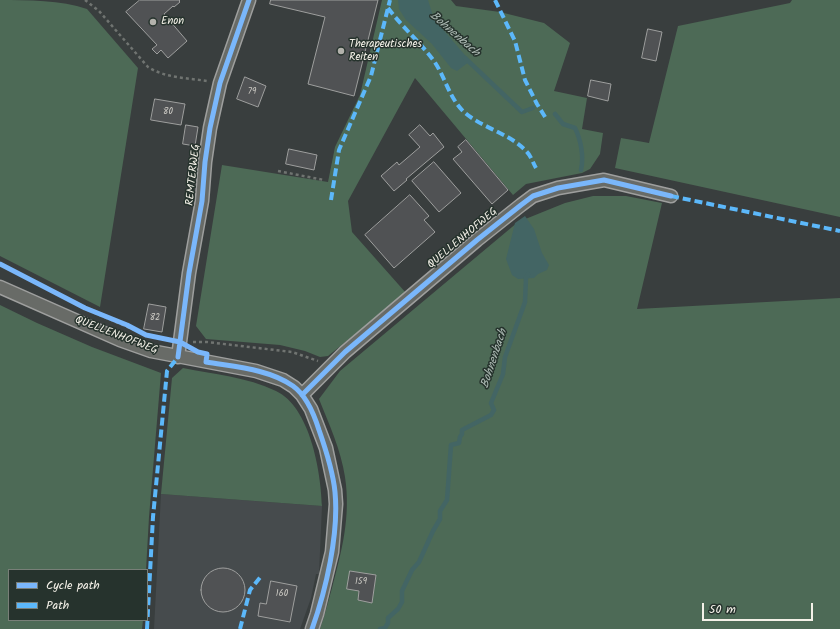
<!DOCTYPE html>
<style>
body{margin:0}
#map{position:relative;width:840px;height:629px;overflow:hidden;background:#393e3e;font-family:Kalam,sans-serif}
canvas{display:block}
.legend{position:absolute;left:8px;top:569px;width:140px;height:52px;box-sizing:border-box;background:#26332d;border:1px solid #787f78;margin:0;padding:5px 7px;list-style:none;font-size:12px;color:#f4f1e8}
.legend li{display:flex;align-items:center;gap:8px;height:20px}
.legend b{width:20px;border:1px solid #787f78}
.scale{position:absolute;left:702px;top:603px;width:111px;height:18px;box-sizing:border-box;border:2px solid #f4f1e8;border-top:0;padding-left:5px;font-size:12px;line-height:14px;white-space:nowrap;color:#f4f1e8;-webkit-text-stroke:3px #26332d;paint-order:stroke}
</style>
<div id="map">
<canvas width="840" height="629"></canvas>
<ul class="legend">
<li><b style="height:5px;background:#7ab7fb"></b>Cycle path</li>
<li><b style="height:5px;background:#5cb8fa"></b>Path</li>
</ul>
<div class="scale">50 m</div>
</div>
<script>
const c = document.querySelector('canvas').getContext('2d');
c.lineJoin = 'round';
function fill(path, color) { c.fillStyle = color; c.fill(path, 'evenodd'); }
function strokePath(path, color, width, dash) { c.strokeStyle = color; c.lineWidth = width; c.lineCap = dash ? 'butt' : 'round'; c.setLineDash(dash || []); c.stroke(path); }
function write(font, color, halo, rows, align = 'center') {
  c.font = font + ' Kalam,sans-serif'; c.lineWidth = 3; c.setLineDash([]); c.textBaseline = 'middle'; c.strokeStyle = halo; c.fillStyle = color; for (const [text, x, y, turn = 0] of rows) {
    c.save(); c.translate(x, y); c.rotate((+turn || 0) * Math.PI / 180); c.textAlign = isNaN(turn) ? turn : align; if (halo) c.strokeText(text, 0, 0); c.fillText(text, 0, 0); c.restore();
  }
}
fill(new Path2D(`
 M161 494 322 506 319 574H316L311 598 300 629H154Z`), '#464b4d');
fill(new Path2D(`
 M0 0C28 0 61 0 87 9L138 68 100 307 0 256Z
 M382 0H451L456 6 500 12 544 23 570 43 554 91 587 98 582 129 603 133 600 154 590 169 582 173 526 184 513 195 415 78 348 201 352 232 406 293 328 356 320 357 305 351 280 345 206 339 196 326 222 165 328 182 335 147 360 95Z
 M792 0H840V217L615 168 621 138 649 143 678 26 790 3Z
 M593 196H626L662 203 637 309 840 298V629H320C325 615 328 602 332 588 342 550 351 516 345 477 341 450 329 424 319 399L340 371 518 222 565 203Z
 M0 305 37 323 92 347 161 373 149 517 146 570H9V620H143L142 629H0Z
 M183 368C213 374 247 377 276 391 310 407 321 471 322 506L161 494 172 378Z`), '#4d6a56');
fill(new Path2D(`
 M398 0H428L434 19 470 61 457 71 451 68 432 44 406 20 399 9Z
 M525 216 534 229 542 253 549 265 547 270 538 274 534 278 518 279 512 275 506 259 515 223Z`), '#436564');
strokePath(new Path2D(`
 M465 58 522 112 533 108
 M555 114 563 124 575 128C581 140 584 157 581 170
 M380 629 385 628 388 623V618L398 609 402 602V591L412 570 419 562 433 531 440 519V511L447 500 451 445 459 443 460 437 462 434V430L491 415 494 410 491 403 503 374 505 357 525 302 526 278 528 274`), '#436564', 4.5);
const building = new Path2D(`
 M140 0H180L179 1 180 2 174 7 173 6 164 14 187 41 168 58 161 50 157 54 152 49 157 45 126 12Z
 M271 0H378L354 96 308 84 325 17 270 4Z
 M648 29 662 32 656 61 642 58Z
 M245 77 266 86 258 107 237 99Z
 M591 80 611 84 608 101 588 96Z
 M155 99 185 104 181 125 151 120Z
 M186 125 198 127 195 146 183 144Z
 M420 125 430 136 433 133 444 147 406 179 407 180 394 191 381 176 397 162 399 165 420 147 409 135Z
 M466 140 508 190 492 204 453 159 462 152 458 147Z
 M289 149 317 155 314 170 286 164Z
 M434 162 461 193 439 212 412 181Z
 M410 195 429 216 424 220 435 232 394 268 365 235Z
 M149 304 166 307 162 332 144 329Z
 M201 590a22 22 0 1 1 44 0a22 22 0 1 1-44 0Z
 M350 571 376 575 372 603 358 600 359 591 347 589Z
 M271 581 297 586 290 622 258 616 260 603 266 604Z`);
fill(building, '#505254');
strokePath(building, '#9e9f9e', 1);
const street = new Path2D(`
 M0 287 120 340 151 351 256 371 283 380 294 387 302 395 311 409 326 448 335 490 336 504 332 552 317 614 312 629
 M178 357 189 273 202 201 205 162 210 128 220 83 249 0
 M302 395 345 352 477 240 521 205 533 196 558 188 604 180 671 196`);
strokePath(street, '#9e9f9e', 15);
strokePath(new Path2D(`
 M85 0 99 11 148 67C165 78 188 78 207 81
 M278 171 324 180
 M0 264 84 308
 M88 310 137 331
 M193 342H207L292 352 318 361`), '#707471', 2.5, [3, 3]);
strokePath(street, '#686b67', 12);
strokePath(new Path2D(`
 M495 0 515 41 525 80 537 104 547 120
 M388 8C402 27 420 42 434 61 445 77 449 97 463 111 481 128 510 133 527 152 531 156 533 163 536 168
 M671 196 840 231
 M331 200 339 150 371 76 390 0
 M147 629 153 517 167 371 178 357
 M240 629 250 590 262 575`), '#5cb8fa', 4, [8, 4]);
strokePath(new Path2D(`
 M0 264 85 308 127 325 146 335 180 342 198 352 207 354 206 362C235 367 269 369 293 386 307 396 314 414 319 430 326 450 333 471 335 492 339 534 326 590 312 629
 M178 357 189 273 202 201 205 162 210 128 220 83 249 0
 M302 395 345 352 477 240 521 205 533 196 558 188 604 180 671 196`), '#7ab7fb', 5);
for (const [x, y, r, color] of [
 [153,22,4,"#b3b2ac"],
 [341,51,4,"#b3b2ac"]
]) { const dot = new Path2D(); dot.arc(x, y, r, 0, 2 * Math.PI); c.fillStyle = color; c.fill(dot); strokePath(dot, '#26332d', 1.5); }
write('9px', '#cbc9c3', null, [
 ["79",252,92],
 ["80",168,112],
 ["82",155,318],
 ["159",361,582],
 ["160",282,594]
]);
write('11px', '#f4f1e8', '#26332d', [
 ["Enon",161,22],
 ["Therapeutisches",349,45],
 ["Reiten",349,58]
], 'left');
write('11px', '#f4f1e8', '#26332d', [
 ["REMTERWEG",194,175,-84],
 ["QUELLENHOFWEG",463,239,-40],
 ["QUELLENHOFWEG",116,336,21]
]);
write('italic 12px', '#aebbb5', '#26332d', [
 ["Bohnenbach",454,35,41],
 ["Bohnenbach",495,359,-72]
]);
</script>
